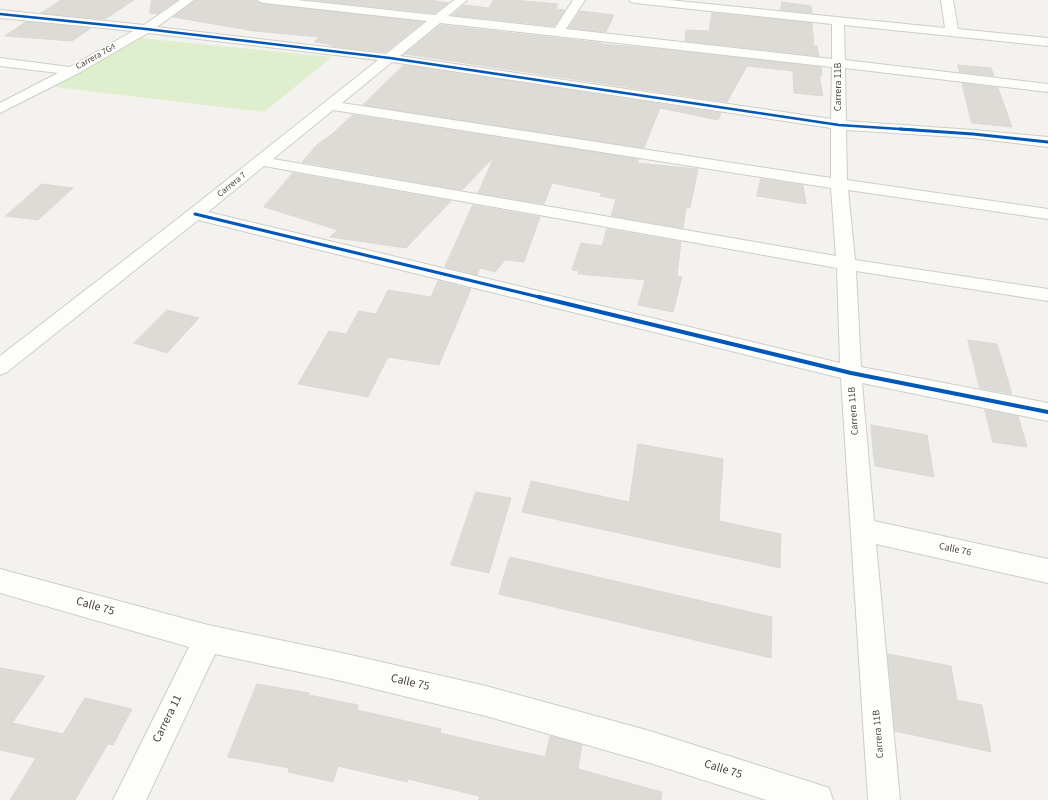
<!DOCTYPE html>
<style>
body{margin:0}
canvas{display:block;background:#f3f2ee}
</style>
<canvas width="1048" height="800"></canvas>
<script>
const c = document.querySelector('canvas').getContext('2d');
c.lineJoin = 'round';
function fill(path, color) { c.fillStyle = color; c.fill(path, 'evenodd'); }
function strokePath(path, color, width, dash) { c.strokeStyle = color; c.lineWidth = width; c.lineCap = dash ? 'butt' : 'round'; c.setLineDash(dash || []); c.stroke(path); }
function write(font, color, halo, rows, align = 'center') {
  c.font = font + ' "Source Sans 3",sans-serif'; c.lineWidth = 3; c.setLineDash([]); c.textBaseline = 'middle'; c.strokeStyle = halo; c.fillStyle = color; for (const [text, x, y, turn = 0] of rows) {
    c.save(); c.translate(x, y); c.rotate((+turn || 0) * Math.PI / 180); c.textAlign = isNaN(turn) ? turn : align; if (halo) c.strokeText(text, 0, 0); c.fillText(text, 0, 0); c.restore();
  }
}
fill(new Path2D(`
 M140 38 332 57 264 112 54 87Z`), '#dfefce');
const building = new Path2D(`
 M62 0H134L105 19 41 13Z
 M152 0H177L157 14 150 13Z
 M195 0H256L259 3 264 4 423 22 386 52 332 46 333 45 314 42 319 37 254 31 173 17Z
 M311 0H429L448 3 435 13Z
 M494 0H512L558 4 556 9 565 10 554 26 452 15 464 5 488 8Z
 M782 2 811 6 812 13 781 10Z
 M580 11 614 15 606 32 569 28Z
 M712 13 812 23 814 46H817L819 56 685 41 686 30 709 31Z
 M26 22 91 28 72 41 5 36Z
 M440 25 601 43V44L649 48 821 67 822 76H819L823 96 794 93 793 71 747 66 727 102 405 54Z
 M404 65 721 113 718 120 660 108 644 148 363 105Z
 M958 65 991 68 994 76 960 72Z
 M962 83 998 88 1012 127 972 123Z
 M353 115 639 159 637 163 698 169 690 208H686L683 228 611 216 616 199 600 196 602 193 552 183 544 204 478 193 494 157 462 190 302 162 317 145 332 134Z
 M293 173 451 201 406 248 330 237 338 230 264 207Z
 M761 179 803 185 806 204 757 196Z
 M42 184 73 188 38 220 6 216Z
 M473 205 540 217 524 262 505 260 495 272 480 268 477 275 445 267Z
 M607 229 681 242 677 276 682 277 673 312 638 305 645 280 578 274 579 271 572 270 581 243 602 246Z
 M438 281 471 289 439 365 388 357 368 397 298 384 329 331 346 334 359 311 376 314 388 290 431 297Z
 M167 310 199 318 167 353 134 343Z
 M968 340 997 344 1012 394 980 388Z
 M985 410 1018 416 1027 447 993 442Z
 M871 425 927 435 934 477 875 466Z
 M638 444 723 459 719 521 781 534 780 568 522 512 531 481 629 502Z
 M476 492 511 498 489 573 451 565Z
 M510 557 772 617 771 658 499 594Z
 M888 654 951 666 957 700 982 705 991 752 895 731Z
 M0 668 45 676 12 723 63 734 85 698 132 709 113 745 108 744 75 800H10L36 758 0 750Z
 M257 684 309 693V695L358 705 357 710 441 729 440 733 545 757 550 736 582 745 578 769 662 792 661 800H479V796L408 779 407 782 338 766 333 782 288 772 289 768 228 757Z`);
fill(building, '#dddbd6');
strokePath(building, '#dcd9d4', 1);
const minor = new Path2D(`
 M180 0H194L157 27 386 54 427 21 264 3 260 2 258 0H297L435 15 454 0H467L448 16 555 28 573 0H585L566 29 832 59V24L635 3 631 2 629 0H669L945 28 941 0H953L958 29 1048 38V46L844 25 845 60 1048 84V92L845 68 846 121 973 130 1048 137V147L973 138 846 130 847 180 1048 209V219L848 190 855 260 1048 289V301L856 271 861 367 1048 403V421L862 383 874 521 1048 559V583L876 544 900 800H868L841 378 198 220 7 372 0 375V356L189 210 378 60 148 33 77 74 0 113V103L58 73 0 66V58L70 67 133 31 0 18V10L144 25ZM440 23 832 67 831 119 400 56ZM392 62 831 128V178L342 103ZM333 110 831 188 836 256 273 159ZM264 166 837 268 840 363 208 212Z
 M0 569 208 625 342 653 486 686 650 731 817 784 829 788 833 800H766L650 763 486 716 342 681 215 654 146 800H113L189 647 0 593Z`);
strokePath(minor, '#cfcdc8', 2);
fill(minor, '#fdfdfc');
strokePath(new Path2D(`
 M0 14 146 29 390 58 839 125 915 130`), '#0057b8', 2.5);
strokePath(new Path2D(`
 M900 129 973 134 1048 142
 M195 214 543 298`), '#0057b8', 3);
strokePath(new Path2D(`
 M539 297 851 373 1048 412`), '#0057b8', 4);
write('9px', '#4b4538', '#fff', [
 ["Carrera 7G4",96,57,-29],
 ["Carrera 7",232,185,-39]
]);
write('10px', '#4b4538', '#fff', [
 ["Carrera 11B",839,87,-90],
 ["Carrera 11B",854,411,-94],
 ["Calle 76",955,550,12],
 ["Carrera 11B",879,734,-95]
]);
write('12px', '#4b4538', '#fff', [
 ["Calle 75",95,607,16],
 ["Calle 75",410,683,13],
 ["Carrera 11",168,719,-64],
 ["Calle 75",723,770,17]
]);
</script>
